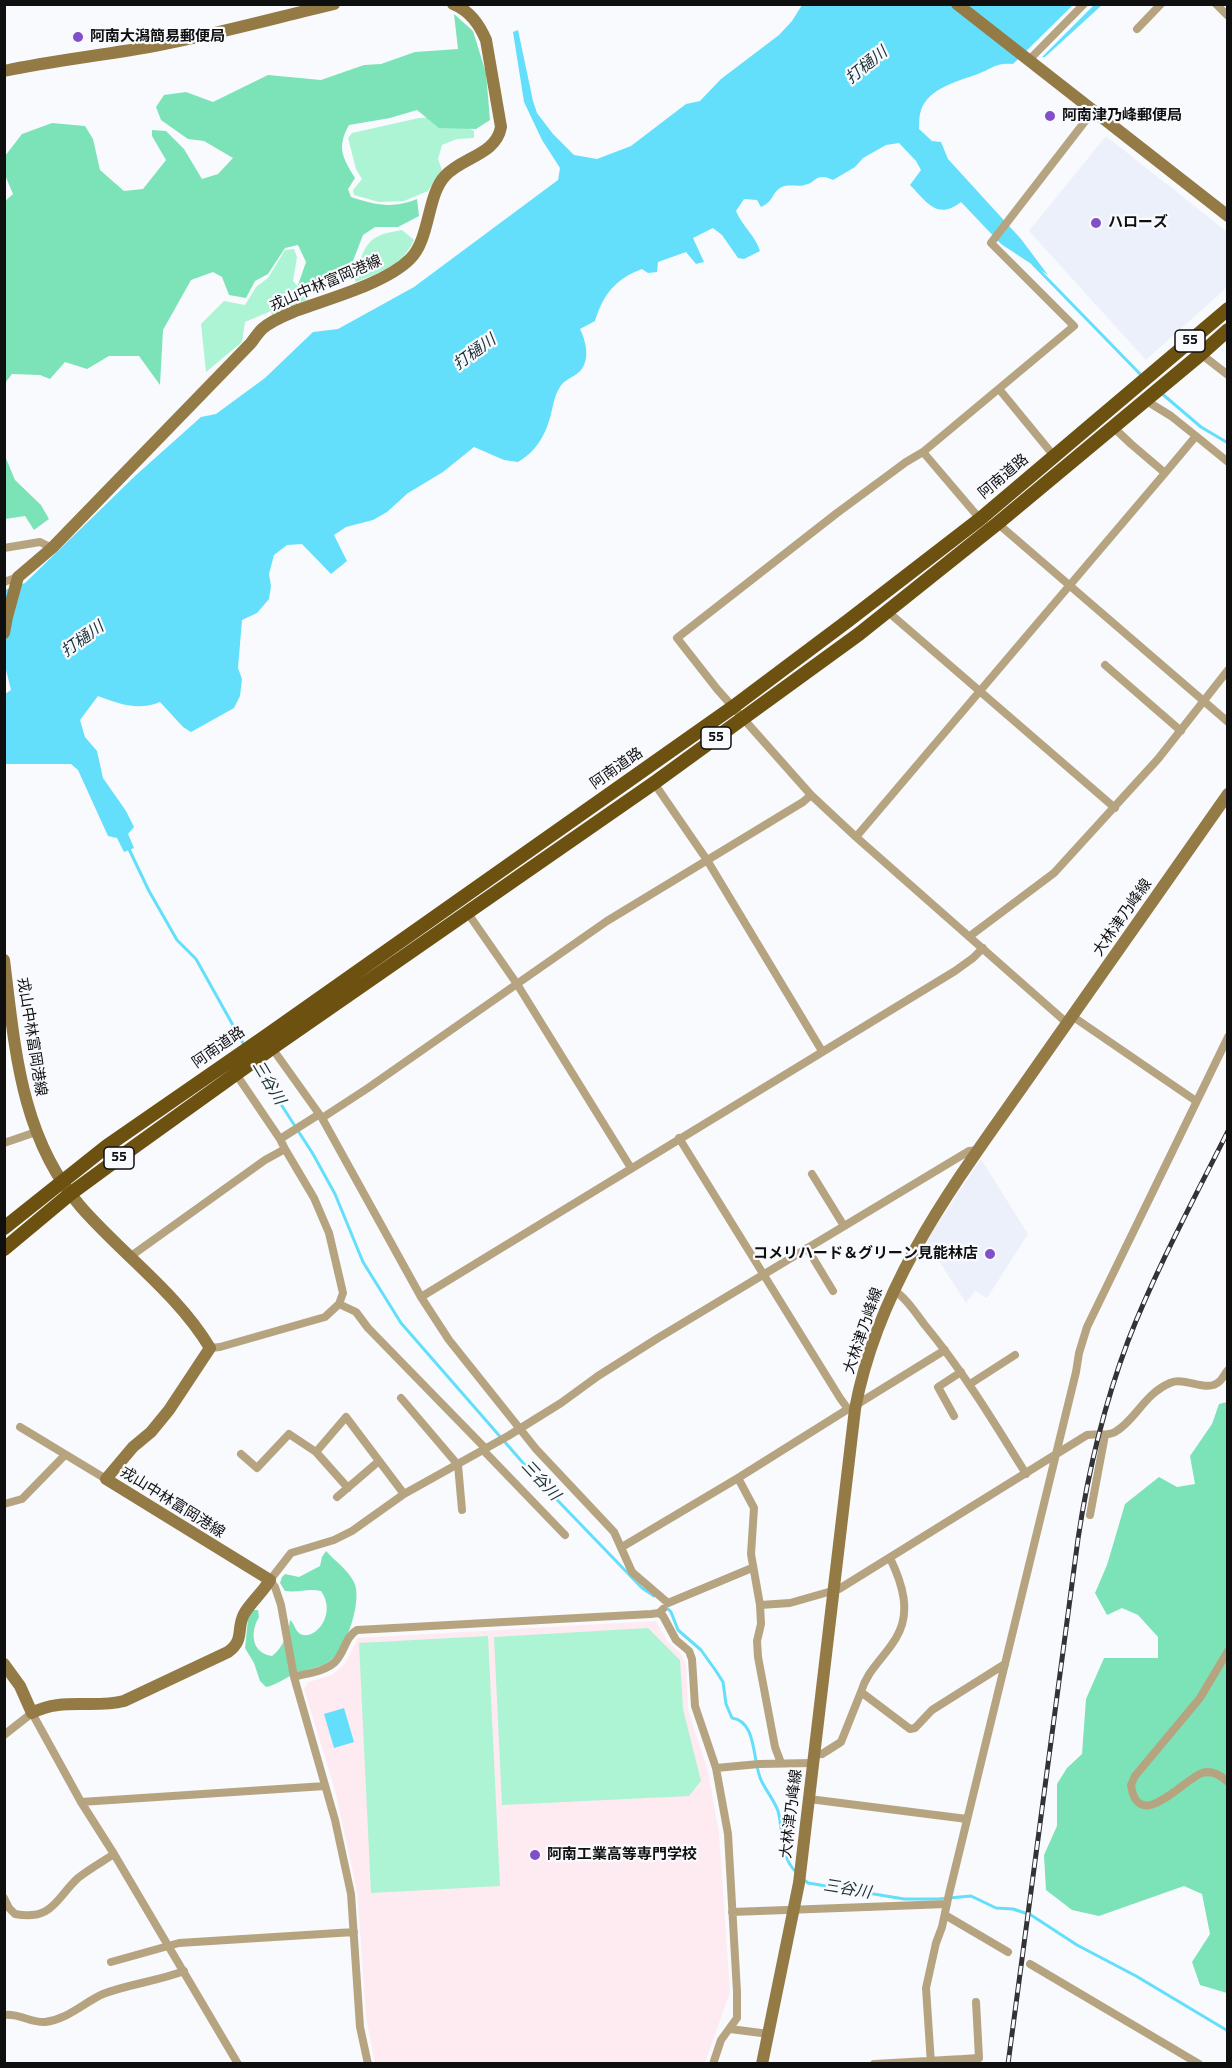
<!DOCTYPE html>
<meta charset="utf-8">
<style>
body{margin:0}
#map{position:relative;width:1232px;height:2068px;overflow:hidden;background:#f8fafe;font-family:"Titillium Web",sans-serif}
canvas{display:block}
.frame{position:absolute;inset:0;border:6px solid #0f0f10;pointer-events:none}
</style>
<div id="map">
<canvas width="1232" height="2068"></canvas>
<div class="frame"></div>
</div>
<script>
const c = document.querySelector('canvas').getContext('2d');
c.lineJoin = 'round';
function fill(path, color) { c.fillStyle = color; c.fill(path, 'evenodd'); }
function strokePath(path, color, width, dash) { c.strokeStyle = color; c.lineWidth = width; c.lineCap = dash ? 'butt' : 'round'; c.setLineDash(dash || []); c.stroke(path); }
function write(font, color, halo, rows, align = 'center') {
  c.font = font + ' "Titillium Web","Noto Sans JP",sans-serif'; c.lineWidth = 4.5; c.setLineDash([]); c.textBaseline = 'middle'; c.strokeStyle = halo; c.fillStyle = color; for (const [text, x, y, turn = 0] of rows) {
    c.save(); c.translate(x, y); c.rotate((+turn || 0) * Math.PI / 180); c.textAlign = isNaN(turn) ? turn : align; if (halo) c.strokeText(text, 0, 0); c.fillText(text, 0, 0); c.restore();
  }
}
fill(new Path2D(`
 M1106 136 1227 232V287L1146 360 1029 231Z
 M981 1159 1028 1234 987 1298 975 1291 966 1303 926 1241Z`), '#ecf0fb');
fill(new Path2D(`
 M656 1621 667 1641 681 1654 686 1664 688 1710 708 1771 719 1833 730 1992 705 2063H375L366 2017 358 1900 354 1877 335 1790 304 1689 309 1682 332 1675 345 1664 358 1638Z`), '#feeaf1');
fill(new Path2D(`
 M445 117 474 131V138L457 139 442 145 438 159 442 170 428 191 404 201 379 202 354 195 353 190 362 179 356 169 348 138 352 133 419 118Z
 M402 230 414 240C403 265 379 273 356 282L352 275C357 270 358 265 361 258 369 236 380 234 402 230Z
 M294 249 297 257 293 281 309 299 272 315 271 311 245 322 242 342 206 372 201 324 224 301 245 305 256 287 268 278 285 250Z
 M648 1628 680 1660 683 1709 701 1781 689 1796 502 1805 494 1637Z
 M488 1636 500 1886 371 1893 359 1643Z`), '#acf4d3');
fill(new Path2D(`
 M454 14 473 31 486 73 490 120 476 129 439 128 417 110 390 118 349 125C336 148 343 158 355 178L348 189 351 197C376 205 392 209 417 199L419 216 398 227H375L363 235 351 266 334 285 316 290 298 285 306 262 298 245 285 248 268 274 255 281 246 298 229 295 222 277 213 272 191 280 163 330 160 385 139 356H109L87 369 65 362 50 379 40 375 12 374 5 383 4 202 13 194 5 175V156L22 134 52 123 85 126 93 139 100 170 124 191 143 189 166 160 152 136V130L166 131 184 149 202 179 218 174 233 158 204 141 188 139 161 120 156 107 164 95 186 92 213 102 268 75 321 80 364 65 381 64 415 52 458 49Z
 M5 456 15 480 41 505 49 519 34 530 25 516 5 519Z
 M1227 1402V1993L1200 1985 1192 1962 1210 1934 1202 1894 1184 1886 1099 1916 1072 1910 1046 1890 1044 1855 1057 1826V1784L1067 1768 1082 1754 1086 1699 1104 1658H1158V1637L1138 1615 1122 1608 1107 1615 1095 1593 1107 1565 1125 1504 1159 1477 1177 1487 1195 1484 1190 1456 1212 1424 1219 1404Z
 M326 1551C335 1561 348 1570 354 1582 363 1600 346 1649 331 1660 322 1668 306 1669 296 1673 287 1677 274 1686 266 1687L260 1681 254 1663 245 1648 248 1619 252 1610H258L259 1617C250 1632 251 1653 272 1656 282 1649 289 1633 290 1620 294 1623 295 1629 298 1632 310 1645 339 1617 321 1591 308 1588 298 1593 285 1591L280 1583 282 1577 285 1574 299 1577 320 1566 322 1557Z`), '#7ce3b8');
fill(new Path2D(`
 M1095 4 1102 5 1045 57H1042Z
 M802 5H1073L1013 64C995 63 994 68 978 74 958 81 929 88 921 110 919 116 919 123 919 129L932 141 941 142 948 159 1021 239 1048 275 1001 244 961 202C937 221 926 201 910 185L921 170 916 161 899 143 886 145 863 158 855 167 833 180C830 179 827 177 824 177 816 176 814 182 808 184 799 188 787 183 780 188 771 194 775 200 761 207L757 200 744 199 736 211C742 226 755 235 760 251L744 259 738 258 722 235 713 228 693 238 704 262 696 264 686 252 658 262 657 272 648 273 642 269C615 279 603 295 595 321L580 329C585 339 589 354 584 365 579 377 566 377 560 387 554 396 553 407 550 418 544 438 535 452 518 462L504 460 474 447 443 472 408 493 387 512 373 520 346 527 334 535 347 561 331 574 302 544 287 545 274 555 269 574 271 586 269 599 257 613 242 620 238 668 242 679 240 696 234 708 191 732 183 727 160 702C138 711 119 704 98 696L80 720 85 737 97 751 103 778 126 811 134 827 128 834 134 848 124 852 117 838 108 836 78 770 71 764H5V694L11 690 5 666V590L25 583 135 476 201 417 216 414 265 378 313 332 338 329 414 287 558 180 560 168 542 140 524 102 513 32 518 30 533 101 537 113 553 134 574 155 597 159 631 146 686 104 700 101 721 79 779 35 792 21Z
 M344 1708 354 1742 334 1748 324 1714Z`), '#63dffb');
strokePath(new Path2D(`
 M1033 264 1141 375
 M1160 392 1201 427 1228 443
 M128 847 149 891 177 940 196 959 244 1045
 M255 1064 313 1154 335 1194 363 1262 401 1323 538 1480 642 1588 654 1596
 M666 1607 671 1612 678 1630 701 1650 716 1671 723 1682 726 1704 732 1718C758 1721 752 1765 762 1782 767 1792 774 1800 778 1811 784 1833 779 1855 796 1872
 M803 1879 808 1883 904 1899H938L971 1896 996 1908 1013 1909 1031 1915 1077 1945 1136 1976 1228 2031`), '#63dffb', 3);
strokePath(new Path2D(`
 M1216 4 1228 16
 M1137 29 1161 4
 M1028 61 1084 4
 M1201 354 1228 375
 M999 389 1054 456
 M1145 400 1171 416 1196 436 1165 473
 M1196 436 1228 462
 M923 452 980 519H984
 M996 522 1228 722
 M4 548 40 542 52 548
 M4 582 18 577
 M887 611 1115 808
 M1105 665 1181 731
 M654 783 707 860 822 1051
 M856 837 1165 473 1131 444 1113 427
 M467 912 517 984 631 1168
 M970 936 1054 873 1158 759 1228 670
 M1072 1016 1196 1101
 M1067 1023 856 837 811 795 717 689 677 638 837 513 906 462 923 452 1074 326 991 243 1093 111
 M272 1048 322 1118 421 1297 449 1340 536 1449 614 1532 632 1572 668 1603 752 1568
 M236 1074 280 1139 318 1115
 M322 1118 368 1088 607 921 803 802 811 795
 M679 1138 840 1398 848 1409H855
 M4 1143 36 1132
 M812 1174 844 1226
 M807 1248 833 1291
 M131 1256 265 1160 285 1149 280 1139
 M894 1290C906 1298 915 1312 924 1324 963 1371 994 1422 1026 1474
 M421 1297 955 971 973 958 983 948
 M339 1304 356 1312 368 1328 486 1449
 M210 1348 220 1347 325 1317 339 1304 343 1293 329 1233 314 1198 285 1149
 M970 1384 1015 1355
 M401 1398 458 1465 462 1510
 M856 1405 945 1350
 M954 1416 938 1387 961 1372
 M20 1427 106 1479
 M483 1450 565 1535
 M316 1452 346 1417 404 1494
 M241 1454 257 1468 289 1434 316 1452 348 1488
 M738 1478 754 1508 751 1554 760 1605 761 1624 757 1641 758 1657 775 1747 781 1763
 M337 1497 379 1461
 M4 1504 22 1499 65 1455
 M1090 1515 1105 1435
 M622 1547 738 1478 848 1409
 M760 1605 790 1603 839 1589 1087 1435C1096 1433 1106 1437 1115 1432 1135 1421 1144 1394 1170 1383 1186 1376 1207 1394 1220 1381 1223 1378 1225 1373 1228 1370
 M659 1613 663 1616 676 1640 689 1651 692 1659 695 1706 716 1768 728 1834 737 1992V2018L721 2040 713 2064
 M1228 1651 1200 1698 1135 1776 1131 1785C1138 1835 1185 1778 1202 1773 1212 1770 1220 1775 1228 1782
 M294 1677C307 1673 324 1672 335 1662 345 1652 345 1637 357 1630L651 1614 659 1613 663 1609
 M861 1692C867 1670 885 1657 896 1638 912 1612 902 1583 890 1558
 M4 1735 32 1713 81 1802 114 1854 238 2064
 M814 1755 822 1754 841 1742 861 1692 910 1729 915 1728 932 1710 1005 1664
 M716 1768 759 1764 813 1763
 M809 1799 967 1819
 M81 1802 325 1786
 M4 1898 9 1908 15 1914C53 1921 56 1898 78 1878 89 1869 102 1862 114 1854
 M732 1912 947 1904
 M945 1915 1008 1952
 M111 1962 179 1943 354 1932
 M1030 1964 1199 2064
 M4 2015C19 2013 31 2023 45 2022 68 2019 83 2003 103 1994 129 1984 158 1981 184 1971
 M730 2029 769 2034
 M963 2059 979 2058 976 2002
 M368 2064 360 2027 351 1894 335 1820 294 1677 281 1605 275 1587 270 1580 291 1553 334 1540 352 1531 404 1494 508 1436 561 1403 598 1376 658 1338 969 1151 978 1150
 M874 2064 963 2059V2064
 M931 2064 926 1988 936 1943 942 1927 949 1894 1076 1372 1079 1353 1087 1327 1228 1037`), '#b6a481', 8);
strokePath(new Path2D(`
 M957 4 1228 216
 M4 71C56 60 107 55 159 45 217 34 275 18 334 4
 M4 633 7 617 18 577 52 548 251 343C254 339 258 333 262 329 272 320 286 315 298 310 331 298 386 283 410 259 430 240 427 195 445 176 462 157 496 155 501 127L486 40C479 24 470 11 453 4
 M4 960C15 1047 20 1137 81 1207 122 1254 178 1294 210 1348L169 1410 151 1432 133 1447 106 1479 270 1580C263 1592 250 1603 244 1614 236 1629 245 1640 228 1652L124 1701C93 1709 61 1697 32 1713L20 1686 4 1664
 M762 2064 799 1883 855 1409C880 1276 962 1174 1037 1066 1101 975 1164 885 1228 794`), '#947a45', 12);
strokePath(new Path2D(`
 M4 1228 107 1146 266 1036 733 707 849 620 980 519 1228 309
 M4 1249 70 1194 134 1147 272 1048 654 783 859 634 998 523 1201 354 1228 330`), '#6c5110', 14);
const rail = new Path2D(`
 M1008 2064 1078 1539C1088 1472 1104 1405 1128 1341 1156 1269 1193 1201 1228 1131`);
strokePath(rail, '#333335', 5);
strokePath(rail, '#f8fafe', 3, [9]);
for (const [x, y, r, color] of [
 [78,37,6,"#8150c8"],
 [1050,116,6,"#8150c8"],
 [1096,223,6,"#8150c8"],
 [990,1254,6,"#8150c8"],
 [535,1855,6,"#8150c8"]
]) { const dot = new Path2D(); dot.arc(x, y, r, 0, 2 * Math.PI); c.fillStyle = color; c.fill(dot); strokePath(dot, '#f8fafe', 2); }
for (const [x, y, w] of [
 [1190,341,30],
 [716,738,30],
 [119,1158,30]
]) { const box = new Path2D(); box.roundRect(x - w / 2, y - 11, w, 22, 4.5); c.fillStyle = '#f8fafe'; c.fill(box); strokePath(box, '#0f0f10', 1.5); }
write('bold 14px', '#0f0f10', null, [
 ["55",1190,341],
 ["55",716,738],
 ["55",119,1158]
]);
write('bold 15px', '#0f0f10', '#f8fafe', [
 ["阿南大潟簡易郵便局",90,37],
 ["阿南津乃峰郵便局",1062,116],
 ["ハローズ",1108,223],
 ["コメリハード＆グリーン見能林店",978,1254,"right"],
 ["阿南工業高等専門学校",547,1855]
], 'left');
write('15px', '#0f0f10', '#f8fafe', [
 ["戎山中林富岡港線",326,284,-23],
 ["阿南道路",1004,477,-40],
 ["阿南道路",617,769,-35],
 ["大林津乃峰線",1123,918,-55],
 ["戎山中林富岡港線",31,1037,81],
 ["阿南道路",219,1048,-35],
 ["大林津乃峰線",864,1331,-71],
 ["戎山中林富岡港線",172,1503,32],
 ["大林津乃峰線",792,1814,-83]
]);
write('italic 16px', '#1b3136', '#f8fafe', [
 ["打樋川",867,66,-39],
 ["打樋川",475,353,-36],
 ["打樋川",83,640,-36],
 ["三谷川",268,1083,59],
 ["三谷川",540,1481,47],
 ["三谷川",847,1890,9]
]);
</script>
